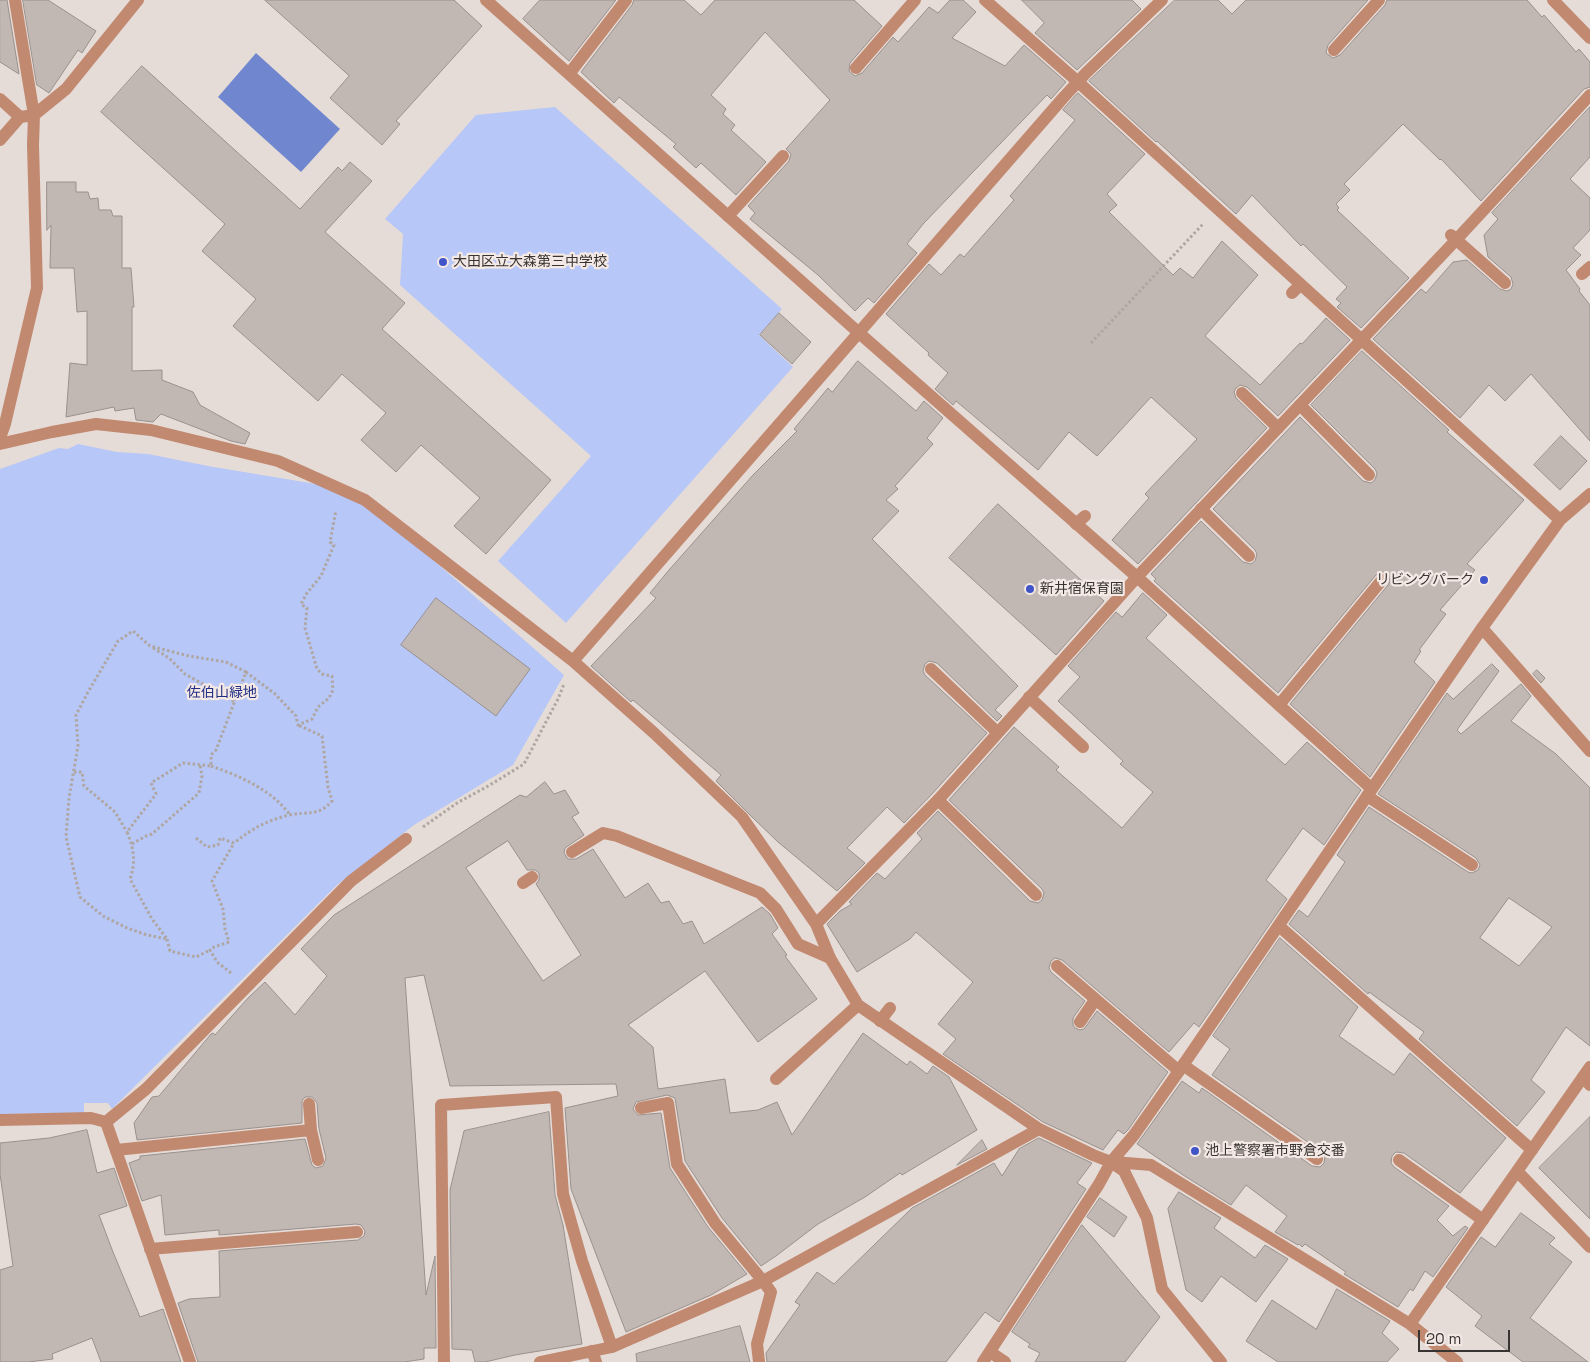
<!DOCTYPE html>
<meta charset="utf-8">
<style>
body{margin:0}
#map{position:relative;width:1590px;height:1362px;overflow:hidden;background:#e6dcd7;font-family:"Space Grotesk",sans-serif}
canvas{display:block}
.scale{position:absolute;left:1418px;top:1330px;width:92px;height:22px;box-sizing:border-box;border:2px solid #383432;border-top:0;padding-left:6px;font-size:15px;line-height:18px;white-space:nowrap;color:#383432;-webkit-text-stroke:4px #f4e9e4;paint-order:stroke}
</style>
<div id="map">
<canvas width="1590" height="1362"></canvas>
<div class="scale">20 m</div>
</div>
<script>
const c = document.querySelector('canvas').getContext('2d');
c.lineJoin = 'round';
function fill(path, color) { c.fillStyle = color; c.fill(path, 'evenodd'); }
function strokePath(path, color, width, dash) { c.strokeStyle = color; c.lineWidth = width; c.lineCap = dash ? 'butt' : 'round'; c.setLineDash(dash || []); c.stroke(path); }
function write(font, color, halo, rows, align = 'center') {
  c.font = font + ' "Space Grotesk","Noto Sans JP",sans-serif'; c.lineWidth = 4.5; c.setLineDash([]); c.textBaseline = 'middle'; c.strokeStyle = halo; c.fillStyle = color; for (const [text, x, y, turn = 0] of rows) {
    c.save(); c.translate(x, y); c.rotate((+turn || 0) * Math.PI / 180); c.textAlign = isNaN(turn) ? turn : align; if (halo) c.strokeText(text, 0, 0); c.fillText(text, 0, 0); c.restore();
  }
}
fill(new Path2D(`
 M555 107 782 309 759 335 793 367 566 623 498 561 591 456 400 285 403 234 385 219 476 115Z
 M78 444 117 452 148 454 208 466 340 488 365 500 564 675 513 765 414 825 337 885 112 1109 108 1103H84V1113L0 1114V469L59 448 68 449Z`), '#b7c7f7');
fill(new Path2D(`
 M256 53 340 129 301 172 218 97Z`), '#7086cf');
const building = new Path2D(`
 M0 0H7L19 74 0 62Z
 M23 0H48L96 31 82 53 78 50 49 93 37 85Z
 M265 0H454L482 26 396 121 400 124 382 145 330 98 349 76Z
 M540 0H616L569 61 523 19Z
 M634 0H684L701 15 715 0H854L882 26 850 63 849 71 855 76 862 73 893 37 898 42 929 7 938 13 950 0H963L976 12 952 38 1005 66 1024 45 1066 82 1051 99 1047 95 924 223 907 244 917 253 874 303 868 298 855 311 818 275 750 219 755 213 748 206 789 161 791 154 786 149 830 100 765 32 711 95 726 109 723 114 735 125 731 130 766 162 736 195 701 163 696 168 673 147 676 144 619 97 614 103 581 72 632 5Z
 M1022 0H1132L1141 9 1077 70 1035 33 1044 23Z
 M1175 0H1218L1232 14 1246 0H1368L1328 45 1326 53 1333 58 1340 55 1385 5 1387 0H1527L1542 17 1544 15 1576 52 1579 49 1590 62V87L1584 89 1481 201 1441 159 1440 160 1403 124 1344 184 1350 190 1336 204 1339 208 1337 210 1409 278 1361 328 1337 307 1341 303 1336 299 1347 287 1303 244 1301 246 1252 195 1236 214 1157 141 1156 142 1089 81Z
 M142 66 300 209 338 167 342 171 350 162 372 181 325 232 405 303 382 329 551 480 486 554 454 526 480 498 421 445 396 472 361 440 386 413 342 374 318 401 233 326 256 299 202 251 225 224 101 112Z
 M1078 93 1145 154 1107 194 1117 205 1109 212 1173 275 1180 268 1193 278 1222 241 1258 275 1205 336 1260 385 1300 343 1302 344 1326 318 1350 340 1278 416 1247 387 1240 385 1236 388 1234 392 1236 398 1267 428 1138 564 1112 540 1149 498 1145 494 1197 439 1151 397 1097 456 1069 432 1038 470 956 401 953 405 935 389 948 373 928 355 929 353 886 314 929 264 941 275 960 254 964 257 1014 200 1010 196 1075 120 1063 110Z
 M1590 107V157L1570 179 1590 198V230L1573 248 1581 255 1566 270 1580 289 1579 291 1590 305V441L1531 374 1505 401 1489 385 1460 418 1373 339 1421 289 1426 293 1453 262 1467 260 1500 289 1507 291 1511 289 1513 284 1511 277 1488 257 1484 235 1498 219 1492 213Z
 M47 182H76V192H88L90 199 98 198 99 210H111L113 216H122V268H131L134 307H132V371L162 370V380L193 392 200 405 250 433 245 444 231 441 161 414 153 422 136 420 134 408 115 411 114 407 66 417 70 363 87 365V311L77 312 74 268H50L51 225 47 230Z
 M779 313 811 342 792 364 760 335Z
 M1362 351 1449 430 1447 432 1524 500 1467 564 1475 570 1440 610 1446 614 1419 650 1421 651 1414 662 1435 682 1370 777 1290 704 1388 585 1390 581 1388 574 1383 572 1376 575 1278 693 1154 581 1156 579 1151 574 1201 521 1243 562 1251 564 1255 561 1257 554 1255 550 1213 509 1300 417 1363 481 1371 483 1375 480 1377 473 1375 469 1311 405Z
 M858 361 916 411 924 401 943 418 927 438 933 444 895 486 898 489 886 500 899 511 872 539 1018 686 995 710 1002 716 997 721 937 663 929 661 925 664 923 671 925 675 987 733 932 794 904 823 887 807 847 848 865 863 837 891 778 842 752 817 716 781 721 775 659 722 633 700 631 702 591 666 656 598 650 593 669 570 753 475 797 431 794 429 828 388 832 392Z
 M1561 436 1587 461 1560 490 1534 465Z
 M998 504 1104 601 1056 655 949 558Z
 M1143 593 1167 615 1146 638 1285 765 1307 742 1361 790 1324 845 1303 828 1266 880 1287 899 1199 1027 1194 1023 1169 1052 1062 960 1055 958 1051 961 1049 968 1051 972 1085 1001 1073 1018V1025L1075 1028 1080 1030 1084 1029 1097 1011 1168 1072 1128 1130 1124 1134 1118 1130 1103 1150 1043 1122 943 1054 956 1039 938 1024 973 982 916 932 910 939 857 972 827 924 840 911 852 904 849 902 877 873 885 879 922 839 917 833 938 811 1030 901 1038 903 1042 900 1044 893 1042 889 949 800 1014 727 1059 767 1056 770 1122 828 1153 792 1120 764 1123 761 1058 701 1080 677 1068 666 1116 612 1122 617Z
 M436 598 530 669 496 716 401 645Z
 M1492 664 1499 671 1457 730 1461 734 1521 684 1531 696 1511 721 1556 754 1590 788V1046L1566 1027 1531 1080 1545 1092 1517 1126 1419 1039 1424 1032 1369 992 1368 994 1289 924 1299 910 1308 917 1345 862 1337 855 1369 807 1468 872 1472 873 1478 870 1480 865 1476 858 1378 794 1447 693 1453 699ZM1509 898 1552 927 1519 966 1480 938Z
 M1537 670 1545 678 1541 683 1533 674Z
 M545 782 554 794 565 790 579 813 572 817 584 835 565 848 564 853 568 859H576L593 849 625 898 648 883 661 903 669 901 683 924 692 921 704 944 762 907 770 914 778 928 772 934 787 955 785 956 817 999 758 1042 705 971 628 1025 653 1047 658 1089 725 1079 730 1113 758 1110 777 1102 792 1135 863 1033 907 1065 910 1061 927 1074 933 1066 949 1077 977 1130 902 1175 900 1173 865 1197 818 1224 776 1256 761 1266 722 1218 685 1161 675 1098 667 1095 636 1102 633 1109 638 1115 661 1113 670 1168 708 1227 747 1274 711 1295 626 1332 571 1189 565 1108 618 1096 616 1084 450 1086 424 975 405 978 426 1295 435 1256 436 1348H424V1359L404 1362H198L178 1303 189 1299 220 1297 219 1251 358 1240 364 1236 365 1231 361 1225 356 1224 219 1235V1230L165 1235 161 1195 142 1201 129 1163 140 1159V1156L305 1139 312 1165 316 1168 323 1166 326 1158 319 1129 317 1103 312 1097H305L302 1101V1123L137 1140 134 1123 152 1097 159 1096 211 1034 213 1033 215 1035 248 998 265 982 295 1015 327 976 301 949 334 915 520 795 526 797ZM508 841 527 870H535L539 873V880L536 884 581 955 543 981 466 868Z
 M1280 938 1358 1007 1339 1036 1394 1075 1410 1053 1506 1138 1460 1193 1404 1153 1396 1152 1392 1156 1391 1163 1394 1167 1449 1206 1437 1220 1453 1236 1465 1226 1468 1228 1433 1277 1425 1271 1413 1291 1410 1289 1398 1307 1344 1274 1346 1272 1305 1244 1302 1247 1299 1244 1298 1245 1275 1232 1287 1216 1246 1185 1231 1205 1183 1175 1137 1144 1182 1081 1199 1093 1202 1088 1312 1166 1320 1167 1324 1163 1325 1156 1322 1152 1212 1075 1230 1049 1213 1036Z
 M549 1112 555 1195 563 1225 582 1344 515 1355 485 1362H475L472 1350 452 1349 450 1190 464 1131Z
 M1590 1117V1219L1539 1168Z
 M87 1130 97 1173 114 1168 127 1206 99 1215 113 1252 140 1317 163 1309 181 1362H101L92 1338 52 1354 53 1359 28 1362H0V1270L13 1266 0 1174V1143L49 1138Z
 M1039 1138 1092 1163 1077 1183 1086 1189 999 1322 985 1312 946 1362H767L766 1353 800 1305 795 1302 817 1272 834 1284 912 1208 994 1163 1002 1176 1019 1149Z
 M982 1140 987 1149 957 1165Z
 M1179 1192 1221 1218 1214 1228 1255 1258 1265 1245 1288 1259 1256 1302 1221 1276 1202 1302 1186 1290 1168 1209Z
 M1100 1198 1127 1217 1114 1237 1087 1217Z
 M1521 1213 1555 1238 1549 1244 1572 1262 1530 1318 1588 1362H1523L1475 1326 1482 1316 1446 1287 1481 1237 1495 1247Z
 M1082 1225 1160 1317 1125 1362H1035L1040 1353 1028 1347 1030 1344 1012 1332Z
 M1337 1289 1390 1321 1382 1333 1399 1349 1387 1362H1278L1246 1341 1272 1300 1316 1329Z
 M740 1326 750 1362H637L636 1354Z`);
fill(building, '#c2b8b3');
strokePath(building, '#9a908c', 1);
strokePath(new Path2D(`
 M1091 343 1203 224
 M153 648 169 658 185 674 235 702
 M246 672 226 662 189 656 150 646 133 631 118 641 88 692 76 715 78 746 69 798 66 837 80 897 103 916 127 928 147 935 167 939 152 919 130 879C136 862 134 849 127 832L156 794 151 783 183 763 211 766V755L216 750 246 672 274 693 296 716 298 725 312 719 318 707 329 698 333 690 332 676 322 674 317 669 305 628 307 608 301 604 307 593 321 576 334 545 330 542 336 510
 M211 766C240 776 272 790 290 815
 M74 772H82L84 786 115 812 127 832
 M423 827 457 803 490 785 524 764 558 699 564 684
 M196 838 207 847 218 845 220 838 234 843C253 828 266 821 289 815 308 811 318 817 332 801L328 787 322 736 298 725
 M132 844 146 836 152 834 199 793 202 776 200 765
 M167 939 170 951 196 957 210 950
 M231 973 217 962 210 950 214 947 229 942 225 929 223 909 212 881 234 843`), '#afa6a2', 3, [2.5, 2.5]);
strokePath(new Path2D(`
 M1334 50 1379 0
 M856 68 915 0
 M728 216 783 156
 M1451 235 1505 283
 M1582 274 1590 267
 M1292 293 1300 285
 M1242 393 1278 428
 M1300 405 1369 475
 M1201 509 1249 556
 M1076 524 1085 516
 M931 669 997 732
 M1029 697 1083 747
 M1279 705 1382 580
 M1367 796 1472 865
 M938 800 1036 895
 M572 852 603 833 617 836 760 893 776 909 798 944 830 958
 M523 883 532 877
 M1279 926 1532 1150
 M1057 966 1179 1071
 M880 1021 890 1008
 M1080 1022 1095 1000
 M1183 1065 1317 1159
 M1583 1077 1590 1085
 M776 1079 858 1005
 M311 1130 318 1160
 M116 1150 311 1130 309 1104
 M1399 1160 1483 1220
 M150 1249 357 1232
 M592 1351 596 1362
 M990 1352 1005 1362
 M759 1362 757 1344 771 1292 763 1281`), '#c28971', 12);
strokePath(new Path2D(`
 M486 0 858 332 1137 577 1372 789
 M985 0 1077 81 1560 520
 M1553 0 1590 38
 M569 74 626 0
 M0 99 20 117
 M0 140 20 117 34 115 66 89 138 0
 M0 438 5 424 37 288 33 145 34 115 15 0
 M0 444 52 432 96 424 151 430 278 461 365 500 573 661 654 733 742 817 816 924 830 958 858 1005 1039 1129 1093 1155 1111 1162 1124 1171 1147 1218 1162 1289 1221 1362
 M1482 628 1590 751
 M573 661 1063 98 1086 73 1162 0
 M816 924 938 800 1137 577 1456 240 1590 95
 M641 1108 668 1103 677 1164 715 1223 763 1281
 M0 1120 91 1118 106 1122
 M106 1122 146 1089 351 881 406 839
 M106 1122 190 1362
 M1114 1162 1151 1165 1410 1324 1457 1362
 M1517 1171 1590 1247
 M1410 1324 1590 1067
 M444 1362 441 1105 556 1097 563 1194 582 1261 612 1347
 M540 1362 612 1347 763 1281 1039 1129
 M983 1362 1099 1184 1111 1162 1134 1135 1179 1071 1482 628 1560 520 1590 494`), '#c28971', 12);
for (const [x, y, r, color] of [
 [443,262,5,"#4055c8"],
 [1484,580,5,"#4055c8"],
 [1030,589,5,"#4055c8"],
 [1195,1151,5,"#4055c8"]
]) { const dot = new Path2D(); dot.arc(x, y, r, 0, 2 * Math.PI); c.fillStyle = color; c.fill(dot); strokePath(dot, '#f4e9e4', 2); }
write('14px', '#383432', '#f4e9e4', [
 ["大田区立大森第三中学校",453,262],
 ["リビングパーク",1474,580,"right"],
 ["新井宿保育園",1040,589],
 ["池上警察署市野倉交番",1205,1151]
], 'left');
write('14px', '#222e84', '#f4e9e4', [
 ["佐伯山緑地",222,693]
]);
</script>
